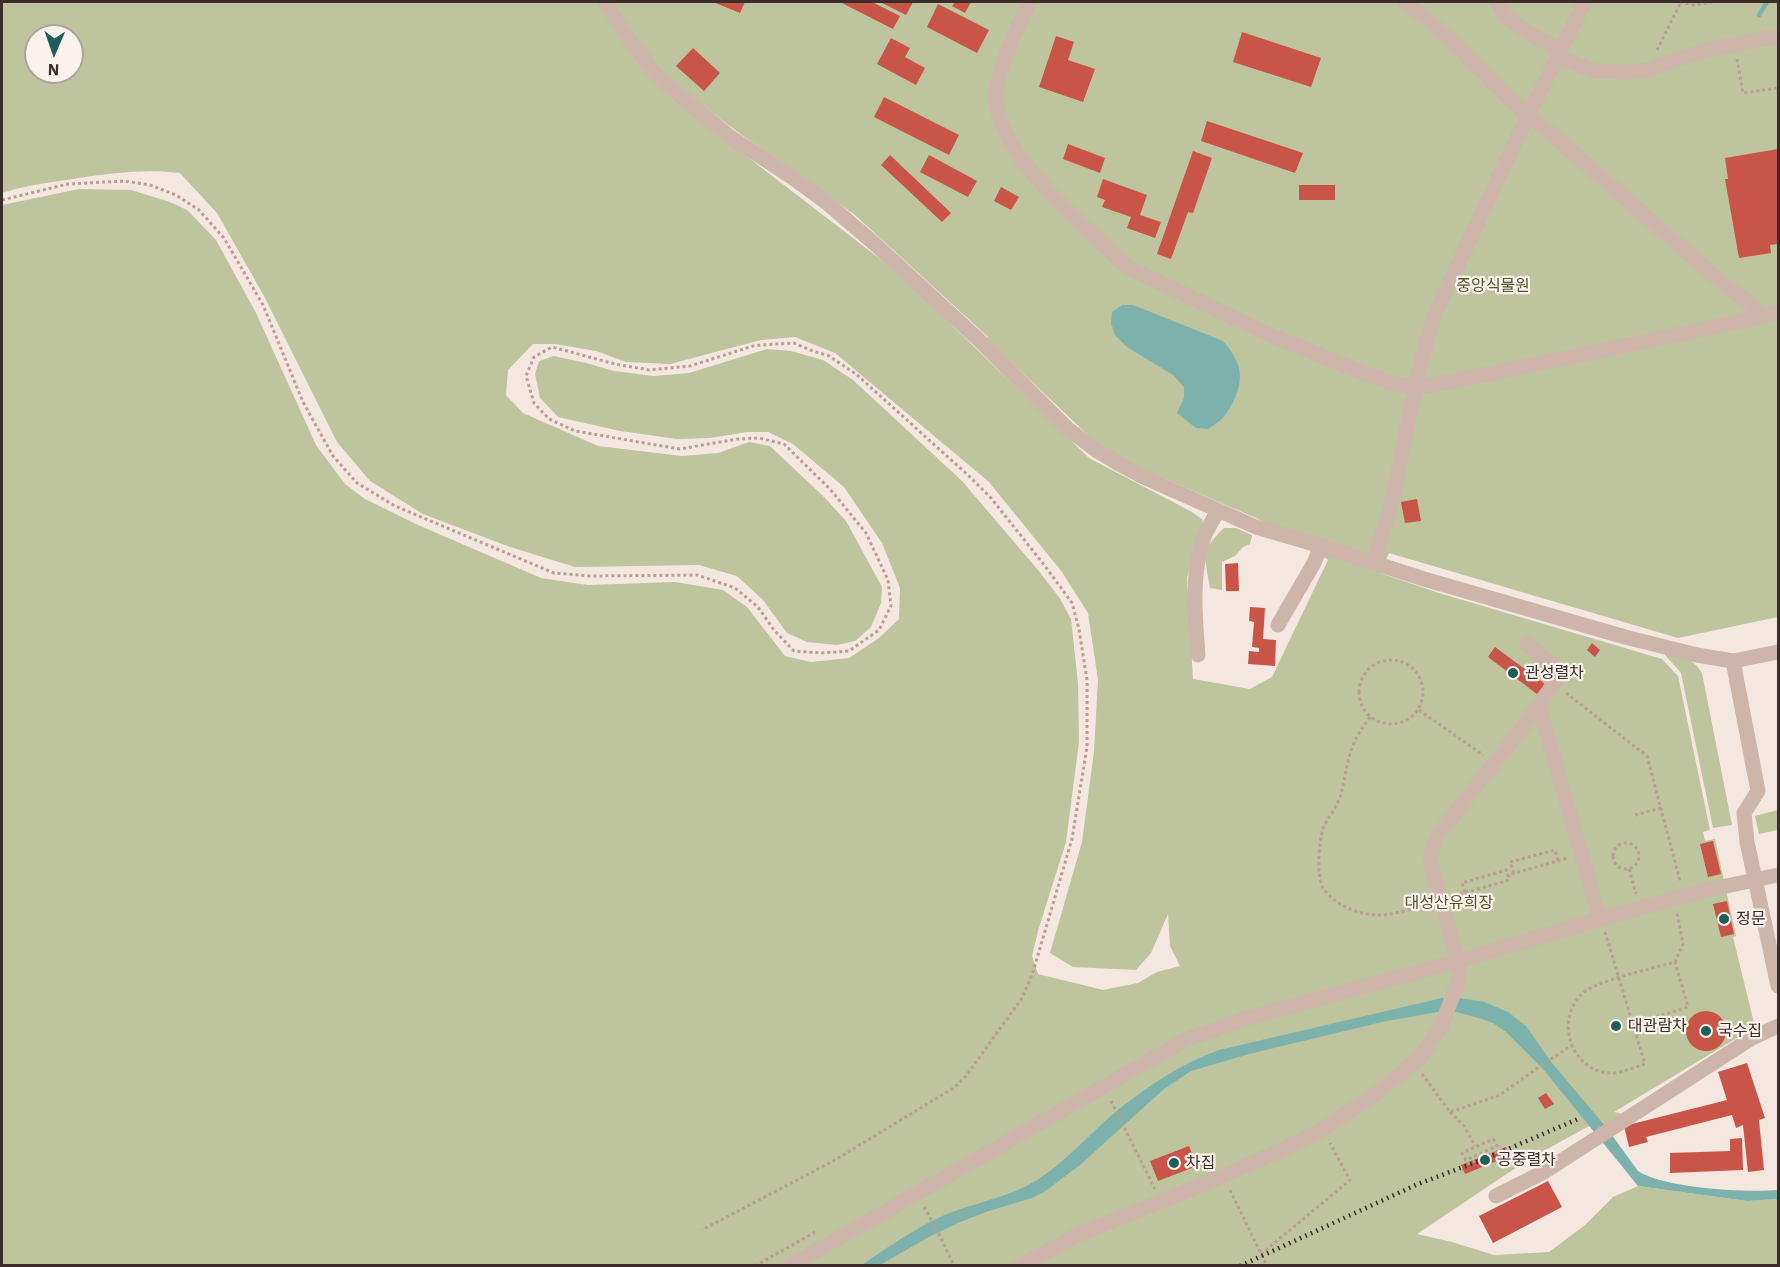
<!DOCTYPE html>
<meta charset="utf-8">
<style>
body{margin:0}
#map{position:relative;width:1780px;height:1267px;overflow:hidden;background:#f4e7df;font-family:"IBM Plex Sans",sans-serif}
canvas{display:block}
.frame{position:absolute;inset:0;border:3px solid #3a2d2a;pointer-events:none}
.north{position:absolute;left:24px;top:24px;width:60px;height:60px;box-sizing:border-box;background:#fbf2ec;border:2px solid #aea39e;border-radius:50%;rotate:182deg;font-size:16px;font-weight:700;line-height:24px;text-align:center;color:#3a2d2a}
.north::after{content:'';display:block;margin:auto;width:21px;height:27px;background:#1e5d58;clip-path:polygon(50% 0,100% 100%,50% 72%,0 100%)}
</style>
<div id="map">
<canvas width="1780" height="1267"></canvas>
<div class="frame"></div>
<div class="north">N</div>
</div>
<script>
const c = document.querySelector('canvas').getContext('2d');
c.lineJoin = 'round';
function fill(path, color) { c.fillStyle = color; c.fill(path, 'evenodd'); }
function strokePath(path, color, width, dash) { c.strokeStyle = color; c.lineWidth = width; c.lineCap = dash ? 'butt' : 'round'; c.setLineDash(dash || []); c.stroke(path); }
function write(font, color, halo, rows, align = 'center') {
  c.font = font + ' "IBM Plex Sans","Noto Sans KR",sans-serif'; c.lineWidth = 4.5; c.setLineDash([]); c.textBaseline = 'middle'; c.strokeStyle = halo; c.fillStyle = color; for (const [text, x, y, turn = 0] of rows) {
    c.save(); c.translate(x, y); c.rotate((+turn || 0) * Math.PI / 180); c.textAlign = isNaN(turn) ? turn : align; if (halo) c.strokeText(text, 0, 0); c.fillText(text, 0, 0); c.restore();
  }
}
fill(new Path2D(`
 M2 2H597L621 37 671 98 897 272 1089 458 1192 512 1203 520 1187 578 1193 679 1250 689 1272 677 1328 560 1313 548 1256 518 1133 465 1092 439 987 339 988 337 855 215 728 125 674 83 638 43 613 2H1778V617L1678 638 1389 553 1380 573 1439 593 1662 659 1678 676 1710 830 1703 832 1705 841 1715 839 1736 936 1733 937 1755 1027 1614 1112 1620 1113 1622 1117 1606 1127 1600 1120 1529 1159 1417 1234 1452 1242 1494 1255 1549 1252 1585 1225 1613 1197 1638 1186 1747 1201 1778 1199V1265H2V205L79 189 131 190 170 202 187 210 216 240 256 313 316 445 345 484 365 499 418 525 541 578 588 585 675 582 723 590 747 607 785 656 811 662 849 658 879 638 899 619 900 588 882 543 844 487 793 444 768 432H747L710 438 677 439 620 431 558 417 540 398 535 374 539 361 554 356 586 363 614 371 654 376 689 373 767 349 791 351 823 360 853 380 962 481 1038 570 1059 597 1071 619 1078 683 1079 742 1066 842 1038 931 1032 956 1038 974 1103 990 1138 983 1157 972 1180 966 1170 946 1168 914 1151 953 1136 970 1073 967 1050 953 1082 842 1094 751 1098 680 1088 613 1062 572 989 482 835 353 795 337 761 340 670 364 626 362 596 351 555 344H533L508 370 506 395 523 413 598 446 682 456 718 453 749 442 770 446 824 497 846 521 882 587 881 603 871 627 855 641 837 645 807 642 787 633 763 600 737 576 699 565 575 567 510 547 423 514 370 481 337 442 264 296 217 213 180 173C144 169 114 173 79 178 52 182 27 185 2 193ZM36 36H72V72H36Z
 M1224 528H1236L1252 535 1250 544 1243 547 1235 556 1222 562V590L1210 588C1205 558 1200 550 1224 528Z
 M1666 652C1683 657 1692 657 1702 673L1732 825 1713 828 1681 673 1665 655Z
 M1778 810V830L1759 834 1755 816Z`), '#bdc49e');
fill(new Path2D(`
 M1122 305H1133L1223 341C1229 348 1235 356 1238 365 1244 380 1235 402 1226 414 1222 420 1214 425 1208 429L1196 428 1177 413 1184 398V387L1173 375 1127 347 1115 335 1111 323 1112 312Z
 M1442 998H1460L1484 1002 1508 1012 1526 1026 1552 1063 1606 1127 1638 1171C1663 1188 1747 1193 1778 1190V1199L1747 1201 1638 1186 1543 1069 1506 1032 1493 1023 1479 1018 1456 1012H1437L1382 1022 1249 1054 1191 1071 1164 1089 1080 1165 1044 1192 1032 1198 989 1211 960 1222 927 1238 880 1265 860 1266C884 1250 908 1233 934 1220 967 1203 1005 1200 1037 1180 1065 1162 1088 1136 1113 1114 1145 1088 1180 1064 1219 1050Z`), '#7db2ac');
strokePath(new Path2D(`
 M1759 15 1767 2`), '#7db2ac', 4.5);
fill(new Path2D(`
 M713 2H745L740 13Z
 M840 2H872L900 16 893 29Z
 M880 2H913L906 15Z
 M955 2H971L965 13 952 6Z
 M938 4 989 30 977 53 927 27Z
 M1242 32 1321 58 1311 87 1233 62Z
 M1056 36 1074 42 1068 60 1095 69 1083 102 1039 87Z
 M891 38 910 48 905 57 925 68 916 85 877 64Z
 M693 48 720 73 704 91 676 66Z
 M884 97 959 135 949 155 874 117Z
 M1207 121 1303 153 1295 173 1201 141Z
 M1068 144 1105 158 1100 173 1063 159Z
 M1778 149V244L1770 245 1771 253 1739 258 1725 179H1728L1725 158Z
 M1193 151 1212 158 1193 213 1188 212 1171 259 1157 254Z
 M890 155 951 213 942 222 881 165Z
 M929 155 977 181 968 197 920 172Z
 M1103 179 1147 195 1140 215 1161 222 1155 238 1127 228 1131 217 1102 207 1105 200 1097 197Z
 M1299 185H1335V200H1299Z
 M1001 187 1019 197 1011 210 994 201Z
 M1417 499 1421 521 1405 523 1401 502Z
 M1238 563 1239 591H1226L1225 564Z
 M1250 607 1265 608 1263 639 1276 640 1275 666 1248 664 1249 651 1259 652V648L1252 647 1254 622 1249 621Z
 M1592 643 1600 650 1595 657 1587 650Z
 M1495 647 1545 684 1537 694 1488 657Z
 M1713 841 1721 874 1708 877 1700 844Z
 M1727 901 1734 934 1721 937 1713 904Z
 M1686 1031a20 20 0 1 1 40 0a20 20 0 1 1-40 0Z
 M1747 1063 1765 1118 1759 1120 1764 1170 1748 1172 1743 1125 1736 1128 1732 1115 1646 1137 1648 1142 1629 1147 1624 1126 1727 1100 1718 1072Z
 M1546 1093 1554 1104 1545 1109 1538 1098Z
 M1742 1138 1743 1170 1670 1173V1153L1730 1151V1139Z
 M1189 1146 1197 1166 1158 1181 1150 1161Z
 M1506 1147 1509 1156 1465 1174 1461 1165Z
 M1548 1181 1562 1207 1493 1243 1479 1216Z`), '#c95448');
strokePath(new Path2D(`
 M1680 2 1694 5 1712 2
 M1657 50 1681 2
 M1737 59 1743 93 1778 88
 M2 200 68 184 125 181 150 185 176 195 199 210 224 238 263 305 303 402 333 456 357 483 395 506 554 573 589 576 697 575 735 588 758 607 774 630 794 651 821 653 849 651 879 630 891 606 888 580 866 533 830 489 784 444 759 438 737 439 680 449 575 431 549 419 534 403 526 376 534 357 552 347 615 364 649 370 690 366 753 346 774 344 794 343 810 350 829 356 856 374 970 477 991 498 1045 566 1072 603 1079 629 1087 680V747L1072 839 1033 972 1022 998 966 1076 955 1087 835 1160 702 1230
 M1359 692a32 32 0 1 1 64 0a32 32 0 1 1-64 0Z
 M1566 693 1647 756 1680 881
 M1419 710 1483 755
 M1370 717C1363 727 1356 736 1352 748 1346 764 1345 781 1340 797 1336 809 1327 818 1323 829 1319 842 1316 876 1323 888 1334 905 1359 915 1379 915 1395 915 1412 908 1428 904
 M1635 815 1661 808
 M1613 856a13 13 0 1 1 26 0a13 13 0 1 1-26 0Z
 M1629 869 1636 894
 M1514 873 1510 862 1555 850 1558 861
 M1465 892 1462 883 1506 870 1508 875
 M1454 896 1509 880 1508 875 1568 858
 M1605 932 1645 1064C1635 1067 1624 1072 1614 1073 1572 1075 1553 1020 1583 993 1598 980 1654 968 1675 962L1683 944 1677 913
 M1633 1024 1688 1007 1675 962
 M1422 1074 1450 1112 1500 1095 1539 1067 1572 1045
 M1111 1101 1155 1189
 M1450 1112 1464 1126 1475 1146
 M1493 1139 1497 1146 1466 1160 1462 1153Z
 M1467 1164 1499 1151
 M1230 1190 1266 1264
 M924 1207 939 1234 954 1266
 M1261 1254 1350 1180 1330 1143
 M755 1266 817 1231`), '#b99e94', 3, [3, 3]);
strokePath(new Path2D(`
 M605 2 632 43 652 70 674 91 729 136 793 178 827 203 876 245 979 340 1068 429 1096 450 1119 464 1141 476 1256 527 1321 546 1424 579 1625 637 1697 655 1733 661 1778 652
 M1029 2C1019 26 996 72 996 96 997 155 1078 219 1117 258L1131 269 1270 335 1366 374 1399 385 1415 386 1433 385 1498 372 1738 322 1778 312
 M1405 2C1457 39 1496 93 1548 131L1720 281 1763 314
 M1497 2 1506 17 1525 31 1561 50
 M1558 57 1594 71 1631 72 1647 70 1703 51 1778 36
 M1373 562C1379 543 1387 524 1391 505 1406 441 1414 376 1435 314L1519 134 1585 2
 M1278 625 1314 563 1321 546
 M1527 644 1561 672 1539 706 1600 919
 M1198 655C1195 617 1191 577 1203 540 1206 530 1213 520 1218 511
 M1733 661 1758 791 1744 813 1747 842 1778 986
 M1496 1196 1544 1172 1752 1038 1778 1026
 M790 1266 1185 1040 1244 1019 1458 961 1600 919 1703 891 1778 875
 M1020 1266 1075 1236 1209 1182 1281 1150 1323 1129 1375 1095 1420 1057 1441 1027 1459 979 1458 961 1431 865C1430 854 1432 846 1438 835L1539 706`), '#cdb5aa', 15);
strokePath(new Path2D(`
 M1240 1266 1418 1184 1487 1158 1578 1119`), '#3a2d2a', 4.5, [1.5, 4.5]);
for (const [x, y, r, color] of [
 [1513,673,6,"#1e5d58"],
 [1724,919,6,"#1e5d58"],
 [1616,1026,6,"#1e5d58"],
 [1706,1031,6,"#1e5d58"],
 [1485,1160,6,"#1e5d58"],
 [1174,1163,6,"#1e5d58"]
]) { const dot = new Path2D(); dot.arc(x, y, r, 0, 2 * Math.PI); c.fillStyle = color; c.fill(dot); strokePath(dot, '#fbf2ec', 2); }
write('16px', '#50592d', '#fbf2ec', [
 ["중앙식물원",1493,286],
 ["대성산유희장",1449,903]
]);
write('16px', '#3a2d2a', '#fbf2ec', [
 ["관성렬차",1525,673],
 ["정문",1736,919],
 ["대관람차",1628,1026],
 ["국수집",1718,1031],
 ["공중렬차",1497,1160],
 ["차집",1186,1163]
], 'left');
</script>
